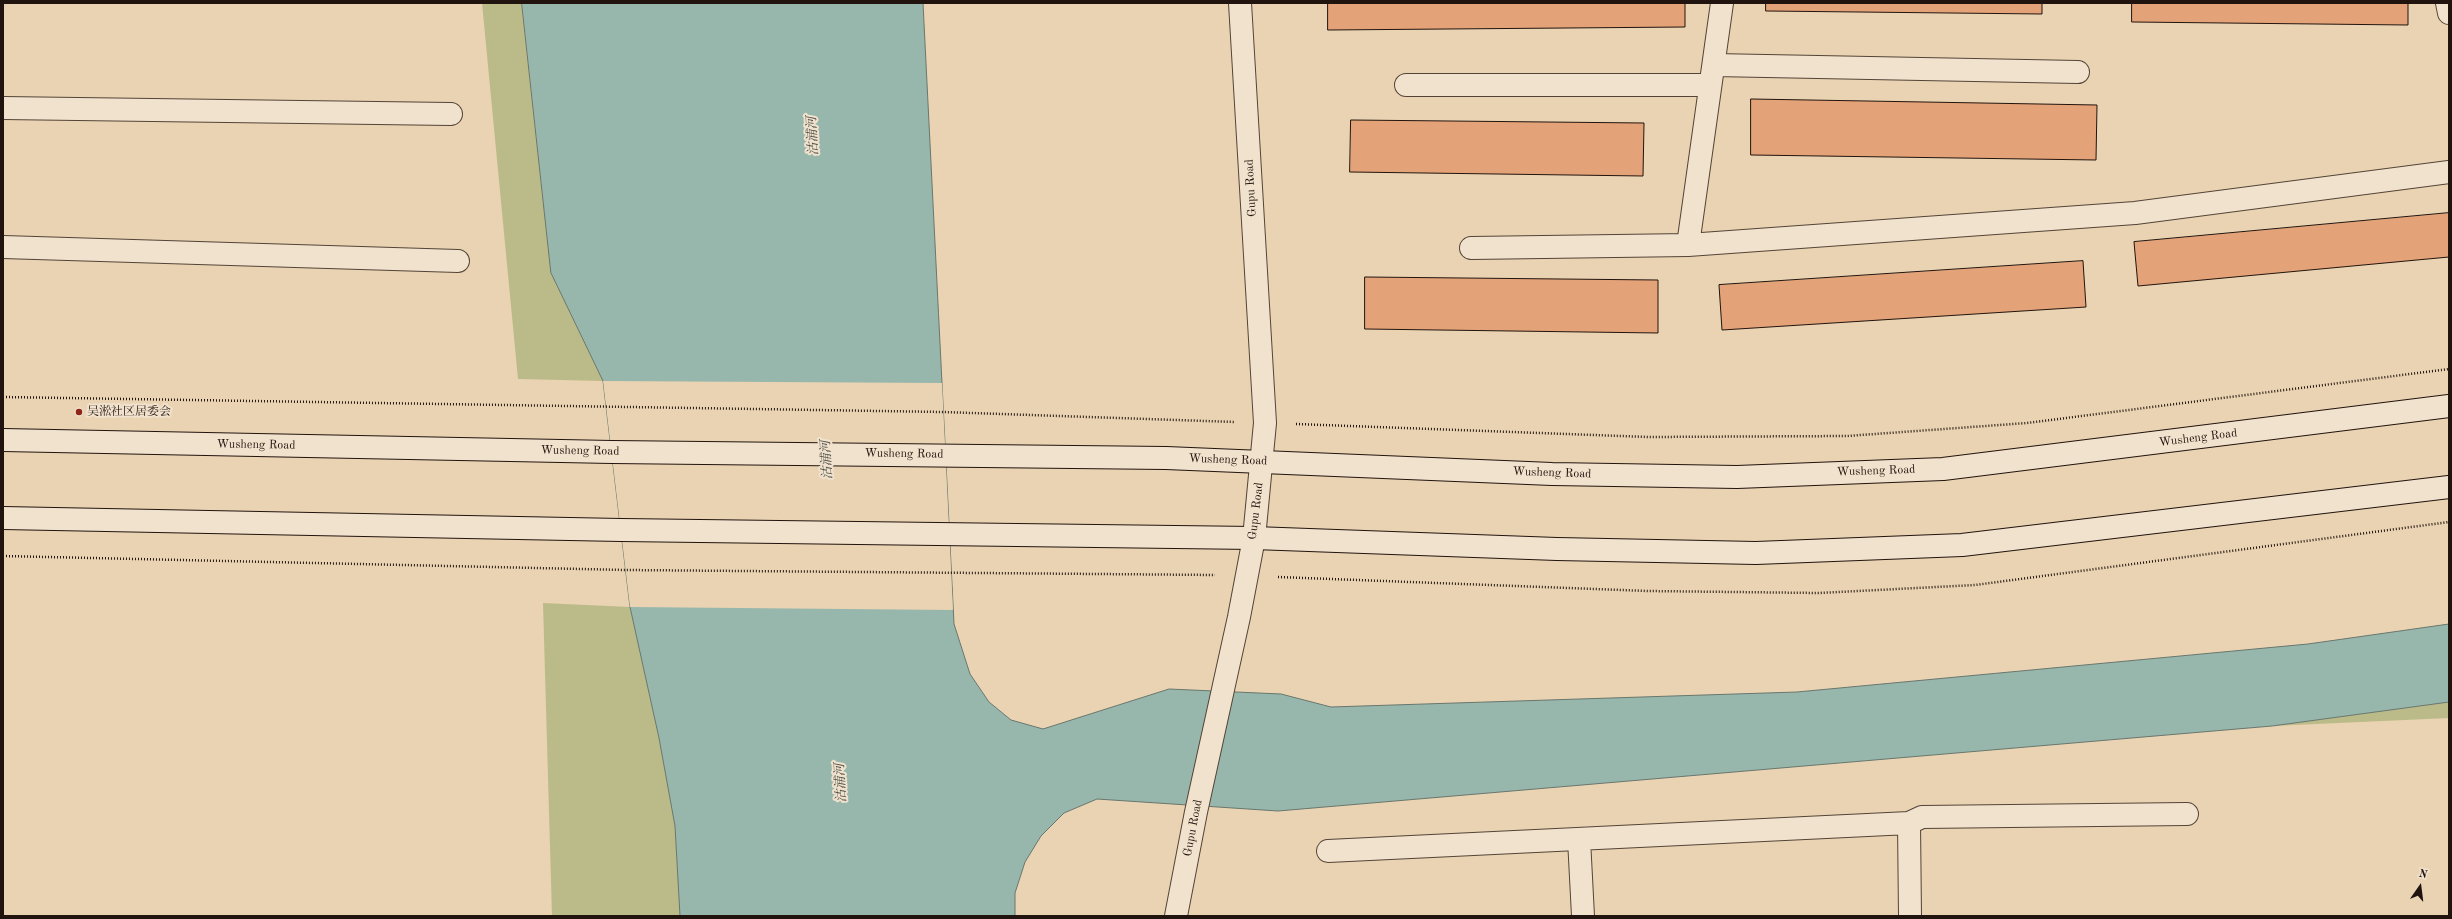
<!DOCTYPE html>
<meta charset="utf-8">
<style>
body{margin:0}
#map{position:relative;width:2452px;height:919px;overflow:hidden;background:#e9d3b2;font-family:"Old Standard TT",serif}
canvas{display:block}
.frame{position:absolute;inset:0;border:4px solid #21140e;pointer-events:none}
.north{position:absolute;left:2400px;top:867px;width:40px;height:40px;-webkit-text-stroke:3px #f1e2cd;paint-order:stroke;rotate:14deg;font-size:11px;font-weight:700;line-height:16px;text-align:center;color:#21140e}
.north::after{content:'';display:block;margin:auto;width:14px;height:18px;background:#21140e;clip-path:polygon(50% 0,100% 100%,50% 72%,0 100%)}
</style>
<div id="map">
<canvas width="2452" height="919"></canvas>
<div class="frame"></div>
<div class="north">N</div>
</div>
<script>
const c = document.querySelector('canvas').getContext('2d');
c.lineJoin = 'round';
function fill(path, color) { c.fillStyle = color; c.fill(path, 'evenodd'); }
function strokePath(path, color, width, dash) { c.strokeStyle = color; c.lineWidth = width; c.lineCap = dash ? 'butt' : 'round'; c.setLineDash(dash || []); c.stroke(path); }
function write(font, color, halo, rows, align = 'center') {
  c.font = font + ' "Old Standard TT","Noto Serif SC",serif'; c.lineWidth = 4; c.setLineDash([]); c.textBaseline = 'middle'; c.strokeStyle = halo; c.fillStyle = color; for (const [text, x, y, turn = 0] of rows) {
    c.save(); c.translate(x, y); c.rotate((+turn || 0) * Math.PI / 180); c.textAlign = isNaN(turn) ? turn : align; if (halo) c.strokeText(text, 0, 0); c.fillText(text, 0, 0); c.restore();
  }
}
fill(new Path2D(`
 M482 3H522L551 273 603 381 518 379Z
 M543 603 630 607 659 738 675 826 680 916H552Z
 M2449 702V718L2272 726Z`), '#bbbb89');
const water = new Path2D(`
 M522 3H923L954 624 970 674 989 702 1011 720 1043 729 1169 689 1281 694 1331 707 1797 692 2308 644 2449 624V702L2272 726 1278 811 1097 799 1064 813 1041 836 1025 862 1015 893V916H680L675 826 659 738 630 607 603 381 551 273Z`);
fill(water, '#97b7ad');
strokePath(water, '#68766d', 1);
fill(new Path2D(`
 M603 381 942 383 953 610 630 607Z`), '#e9d3b2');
const building = new Path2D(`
 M1328 3H1685V27L1328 30Z
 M1766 3H2042V14L1766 11Z
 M2132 3H2408V25L2132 22Z
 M1751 99 2097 105 2096 160 1751 155Z
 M1351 120 1644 123 1643 176 1350 172Z
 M2449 213V257L2138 286 2134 242Z
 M2083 261 2086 307 1722 330 1719 285Z
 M1365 277 1658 280V333L1365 329Z`);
fill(building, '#e3a277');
strokePath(building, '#21140e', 1);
const minor = new Path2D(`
 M2447 3 2449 13
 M1714 65 2078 72
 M1406 85H1710
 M3 108 451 114
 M1688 245 1722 3
 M3 247 458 261
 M1471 248 1688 245 2135 213 2449 172
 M1909 823 1910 916
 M1579 839 1583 916
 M1328 851 1909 823 1922 817 2187 814`);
const tertiary = new Path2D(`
 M1176 916 1196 812 1239 617 1254 538 1265 423 1240 3`);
const secondary = new Path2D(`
 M3 440 612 452 1166 458 1552 474 1737 477 1943 469 2449 406
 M3 518 621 530 1254 538 1557 549 1756 553 1962 545 2449 487`);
strokePath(minor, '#534437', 24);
strokePath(tertiary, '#534437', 24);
strokePath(secondary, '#21140e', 24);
strokePath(new Path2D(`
 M3 397 943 412 1235 422
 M1296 424 1648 437 1847 436 2027 423 2449 369
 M3 556 626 570 1215 575
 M1278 577 1648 591 1819 593 1975 585 2449 522`), '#21140e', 2.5, [1, 2]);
strokePath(minor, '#f1e2cd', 22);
strokePath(tertiary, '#f1e2cd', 22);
strokePath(secondary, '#f1e2cd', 22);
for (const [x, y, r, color] of [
 [79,412,4,"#8f2418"]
]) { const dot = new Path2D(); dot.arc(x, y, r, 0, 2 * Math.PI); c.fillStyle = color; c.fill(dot); strokePath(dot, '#f1e2cd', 1.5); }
write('12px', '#21140e', '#f1e2cd', [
 ["Gupu Road",1251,188,-93],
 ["Wusheng Road",2198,438,-7],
 ["Wusheng Road",256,445,1],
 ["Wusheng Road",580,451,1],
 ["Wusheng Road",904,454,1],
 ["Wusheng Road",1228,460,2],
 ["Wusheng Road",1876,471,-2],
 ["Wusheng Road",1552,473,2],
 ["Gupu Road",1256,511,-83],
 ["Gupu Road",1193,828,-79]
]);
write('12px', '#21140e', '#f1e2cd', [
 ["吴淞社区居委会",87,412]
], 'left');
write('italic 13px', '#4a4d46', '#f1e2cd', [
 ["沽浦河",813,136,-93],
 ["沽浦河",827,460,-93],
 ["沽浦河",841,783,-93]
]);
</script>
